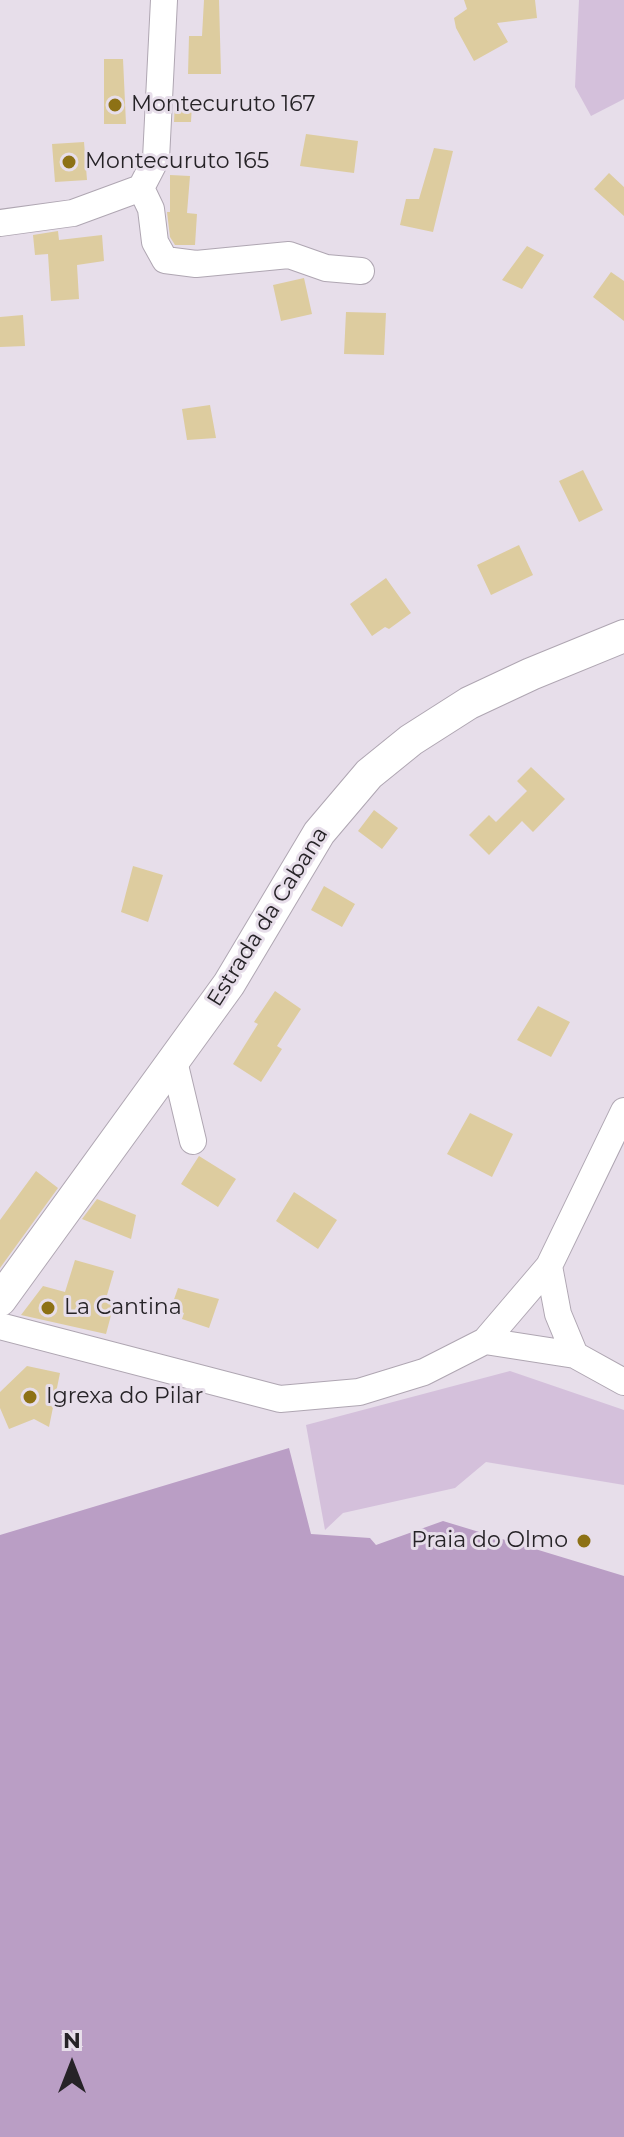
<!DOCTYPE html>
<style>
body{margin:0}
#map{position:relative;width:624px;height:2137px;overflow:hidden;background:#e7deea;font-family:Montserrat,sans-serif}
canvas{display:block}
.north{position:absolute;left:32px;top:2025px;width:80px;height:80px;-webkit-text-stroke:6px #e7deea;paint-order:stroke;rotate:0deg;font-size:22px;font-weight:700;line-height:32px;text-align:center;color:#262327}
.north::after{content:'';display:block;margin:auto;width:28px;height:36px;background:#262327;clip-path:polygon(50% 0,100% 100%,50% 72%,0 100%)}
</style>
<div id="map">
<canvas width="624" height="2137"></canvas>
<div class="north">N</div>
</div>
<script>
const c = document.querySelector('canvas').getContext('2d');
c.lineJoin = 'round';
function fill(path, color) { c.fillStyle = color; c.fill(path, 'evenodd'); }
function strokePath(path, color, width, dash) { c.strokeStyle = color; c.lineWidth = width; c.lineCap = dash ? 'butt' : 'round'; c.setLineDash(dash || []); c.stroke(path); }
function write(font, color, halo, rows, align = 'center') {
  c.font = font + ' Montserrat,sans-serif'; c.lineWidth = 6; c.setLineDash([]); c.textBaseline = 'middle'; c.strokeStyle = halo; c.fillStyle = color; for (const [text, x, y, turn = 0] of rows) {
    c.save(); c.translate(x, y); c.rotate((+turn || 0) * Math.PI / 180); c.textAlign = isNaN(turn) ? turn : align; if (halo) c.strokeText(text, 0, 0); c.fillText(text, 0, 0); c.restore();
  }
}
fill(new Path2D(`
 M579 0H624V99L591 116 575 87Z
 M510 1371 624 1410V1485L486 1462 455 1488 343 1513 325 1530 306 1425Z`), '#d4c0db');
fill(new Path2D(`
 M289 1448 311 1534 370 1538 376 1545 443 1521 624 1576V2137H0V1535Z`), '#ba9ec5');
fill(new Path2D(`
 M204 0H219L221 74H188L189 36H202Z
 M464 0H535L537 18 497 23 508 42 474 61 456 28 454 18 467 9Z
 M104 59H123L126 124H104Z
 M175 102 192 103 191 122H174Z
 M306 134 358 141 354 173 300 166Z
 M84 142 87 180 55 182 52 144Z
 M434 148 453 151 433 232 400 225 406 199H419Z
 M609 173 624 187V216L594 189Z
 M170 175 190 176 187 213 197 214 195 245H175L170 237 167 212H170Z
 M58 231 59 240 102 235 104 261 77 265 79 299 51 301 48 254 35 255 33 235Z
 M527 246 544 255 522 289 502 280Z
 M611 272 624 281V321L593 297Z
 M304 278 312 314 281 321 273 285Z
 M346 312 386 313 384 355 344 354Z
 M23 315 25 346 0 347V317Z
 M210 405 216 438 187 440 182 409Z
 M583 470 603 510 579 522 559 481Z
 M519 545 533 575 491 595 477 565Z
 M386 578 411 613 389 629 385 627 372 636 350 604Z
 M531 767 565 799 533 832 522 821 489 855 469 835 489 815 496 822 527 791 517 781Z
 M374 810 398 828 382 849 358 831Z
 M133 866 163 875 148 922 121 912Z
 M324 886 355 904 342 927 311 910Z
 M275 991 301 1009 277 1046 282 1049 261 1082 233 1064 258 1024 254 1022Z
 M538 1006 570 1022 551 1057 517 1040Z
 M470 1113 513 1134 492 1177 447 1154Z
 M199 1156 236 1179 218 1207 181 1184Z
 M36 1171 58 1188 0 1268V1220Z
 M294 1192 337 1220 318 1249 276 1221Z
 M97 1199 136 1215 131 1239 82 1219Z
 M75 1260 114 1271 105 1302 114 1304 106 1334 21 1315 43 1286 65 1292Z
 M178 1288 219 1299 209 1328 182 1319 184 1313 171 1308Z
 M27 1366 60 1373 49 1427 34 1419 9 1429 0 1408V1392Z`), '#ddcc9f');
const minor = new Path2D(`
 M141 188 151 209 155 242 165 260 196 264 289 255 326 268 361 271
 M0 223 73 213 141 188 156 159 164 0
 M174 1061 193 1141
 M549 1266 558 1314 575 1355
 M0 1326 280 1399 359 1392 424 1372 485 1341 549 1266 624 1111
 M485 1341 575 1355 624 1382`);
const major = new Path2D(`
 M0 1300 229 984 319 833 369 774 411 740 469 703 531 674 624 636`);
strokePath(minor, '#afa6b2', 28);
strokePath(major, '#afa6b2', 34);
strokePath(minor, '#fff', 26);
strokePath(major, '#fff', 32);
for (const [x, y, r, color] of [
 [115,105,8,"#8d7115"],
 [69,162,8,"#8d7115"],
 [48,1308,8,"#8d7115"],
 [30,1397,8,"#8d7115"],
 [584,1541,8,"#8d7115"]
]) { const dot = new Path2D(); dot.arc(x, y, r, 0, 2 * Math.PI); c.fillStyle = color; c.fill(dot); strokePath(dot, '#e7deea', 3); }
write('22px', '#262327', '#e7deea', [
 ["Montecuruto 167",131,105],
 ["Montecuruto 165",85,162],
 ["La Cantina",64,1308],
 ["Igrexa do Pilar",46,1397],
 ["Praia do Olmo",568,1541,"right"]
], 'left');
write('22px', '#262327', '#e7deea', [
 ["Estrada da Cabana",268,917,-58]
]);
</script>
